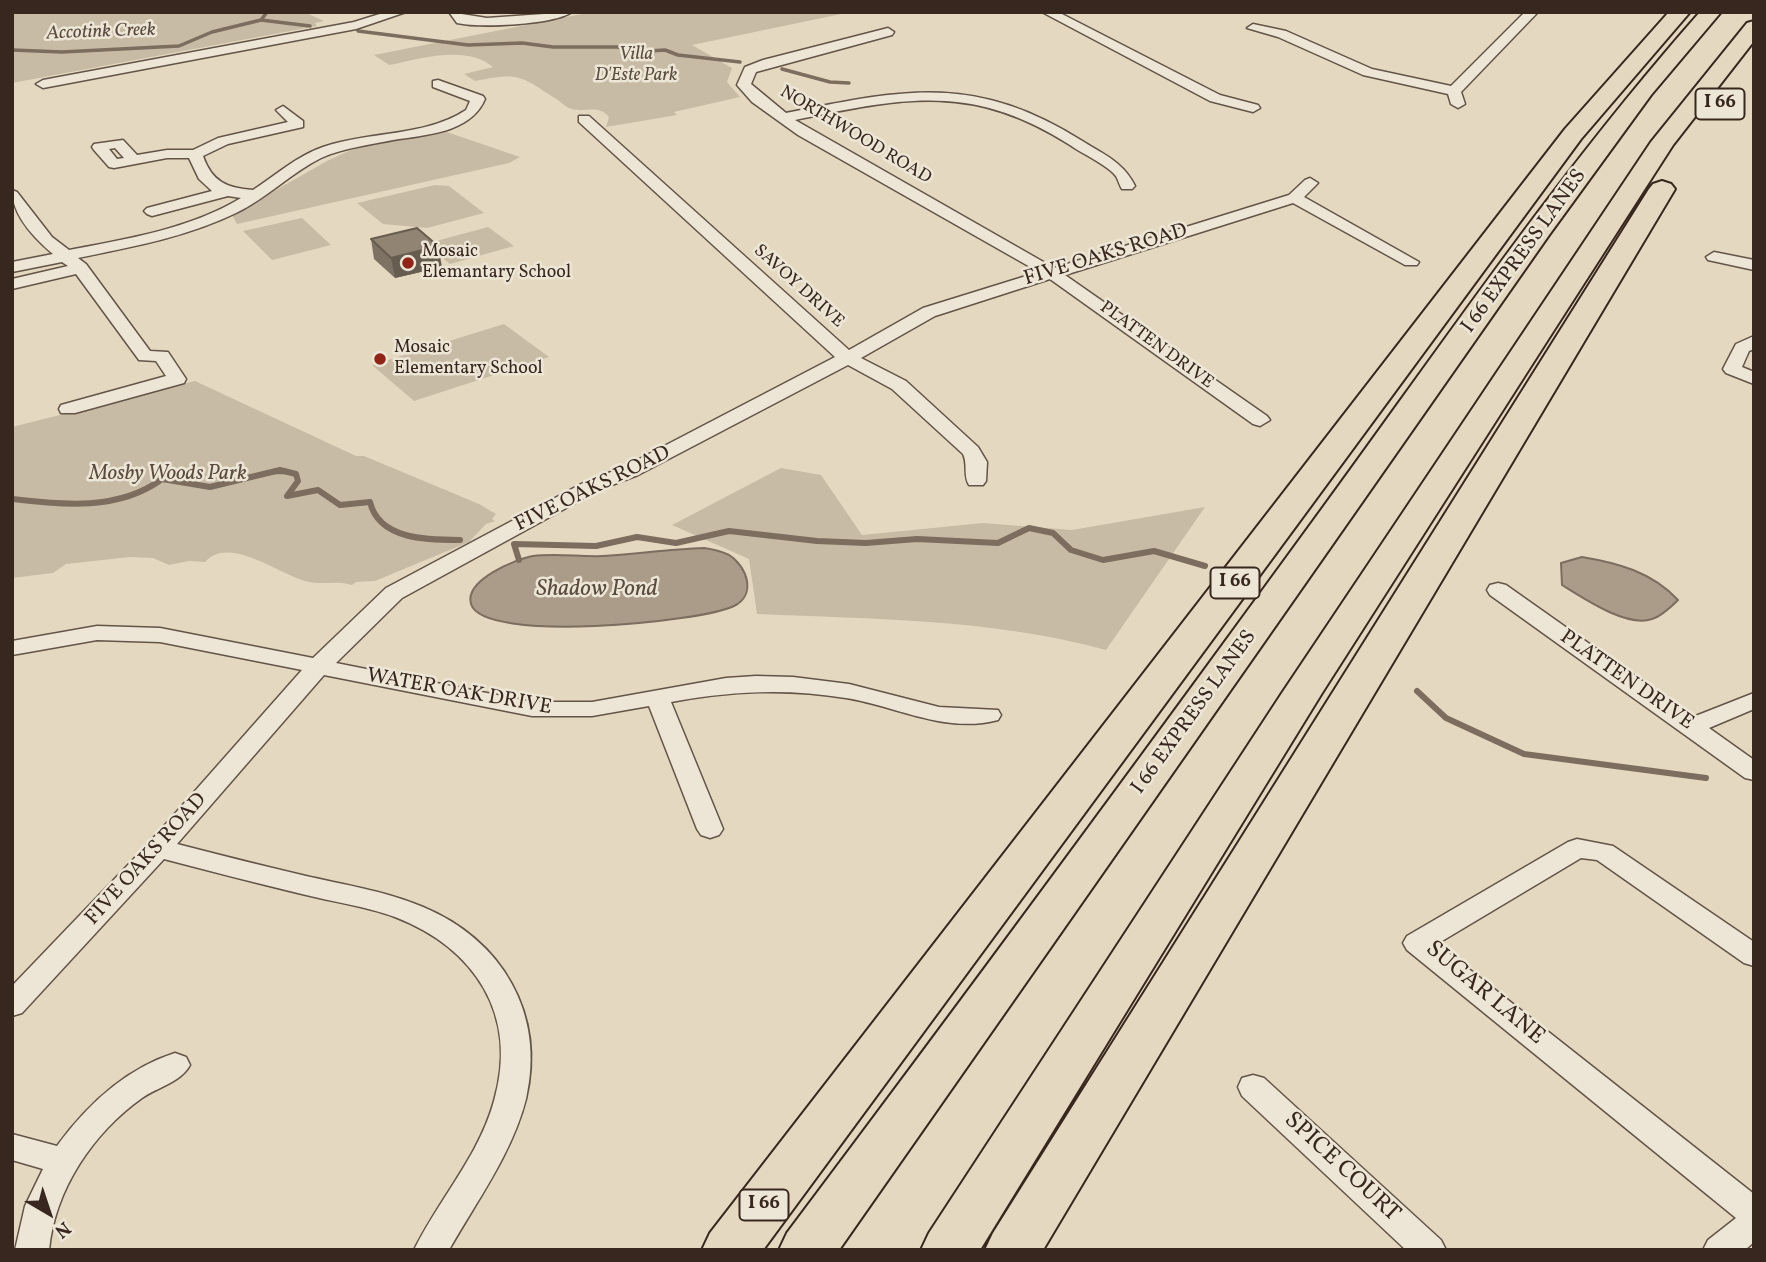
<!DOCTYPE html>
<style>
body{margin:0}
#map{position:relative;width:1766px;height:1262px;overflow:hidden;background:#e4d9c0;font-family:Vollkorn,serif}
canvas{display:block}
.frame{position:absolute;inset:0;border:14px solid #38271f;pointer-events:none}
.north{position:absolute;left:14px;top:1178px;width:70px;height:70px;-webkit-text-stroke:5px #ede6d6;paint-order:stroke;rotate:141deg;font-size:19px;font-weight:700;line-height:28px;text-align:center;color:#38271f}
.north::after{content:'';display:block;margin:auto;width:24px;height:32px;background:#38271f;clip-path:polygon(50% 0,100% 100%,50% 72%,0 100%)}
</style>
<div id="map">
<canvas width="1766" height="1262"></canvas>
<div class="frame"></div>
<div class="north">N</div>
</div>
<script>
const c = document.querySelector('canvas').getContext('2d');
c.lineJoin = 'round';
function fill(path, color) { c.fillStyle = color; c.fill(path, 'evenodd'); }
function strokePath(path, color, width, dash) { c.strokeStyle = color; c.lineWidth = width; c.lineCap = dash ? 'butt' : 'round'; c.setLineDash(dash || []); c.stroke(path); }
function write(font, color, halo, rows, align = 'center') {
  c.font = font + ' Vollkorn,serif'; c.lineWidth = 5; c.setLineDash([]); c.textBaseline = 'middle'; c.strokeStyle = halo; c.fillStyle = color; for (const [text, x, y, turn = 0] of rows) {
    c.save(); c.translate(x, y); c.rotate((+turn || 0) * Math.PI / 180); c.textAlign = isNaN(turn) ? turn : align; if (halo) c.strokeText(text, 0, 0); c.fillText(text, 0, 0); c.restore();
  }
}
fill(new Path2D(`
 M12 12H304L324 21 315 23 317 26 12 83Z
 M592 12H851L692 45 732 68 727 82 740 97 674 112 677 115 606 127 609 117C598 104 585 113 572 109 566 108 559 100 553 97 519 74 516 73 475 81L464 74 493 67C467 44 419 59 389 65L374 55Z
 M441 130 520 157 509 163 237 224 232 215 327 161 364 144Z
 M435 185 449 186 484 213 427 228 383 224 357 203Z
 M302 218 331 245 272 260 243 231Z
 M488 227 514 246 450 264 425 244Z
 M504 324 549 357 414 401 372 365Z
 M195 381 356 456H364L479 504 496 514 492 519 495 521 486 524 469 542 375 581 356 582 352 585C338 580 324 585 309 582 281 576 229 534 205 562L189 561 169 565 153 558 130 557 66 564 53 573 12 578V427Z
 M781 468 821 475 862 535 983 523 1072 530 1205 507 1106 650C993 619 873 619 757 614L749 559 672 525Z`), '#c7bba5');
const water = new Path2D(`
 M704 548C712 549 721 551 729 555 747 566 757 595 734 606 702 622 483 644 471 604 464 580 516 559 533 556 556 553 580 557 603 556 636 554 670 549 704 548Z
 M1582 557C1618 563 1652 572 1678 600 1671 607 1662 616 1652 619 1627 628 1583 598 1562 585L1561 563Z`);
fill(water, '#aa9c89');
strokePath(water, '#7c6d5f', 2);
strokePath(new Path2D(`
 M261 20 310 26
 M358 31 468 45 522 43 553 47H618L633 52 665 50 678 55 740 62
 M12 50 62 52 179 46 212 32 261 20 267 12
 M782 69 830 82 849 83`), '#7c6d5f', 3.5);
strokePath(new Path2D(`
 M273 472H287`), '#7c6d5f', 4.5);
strokePath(new Path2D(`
 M12 499C62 505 119 511 162 479L210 487 280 470 296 474 298 481 287 496 318 490 340 505 370 502C379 540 428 540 460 540
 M519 560 514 544 596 546 637 537 676 543 729 531 817 541 866 543 917 539 998 543 1029 528 1053 533 1071 550 1103 560 1154 551 1205 566
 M1417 691 1446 718 1524 754 1706 778`), '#7c6d5f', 6);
const minor = new Path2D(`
 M386 12H406L356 29 43 88 36 84 43 80 354 22Z
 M449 12 487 18 572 12C553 25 480 28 457 23Z
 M1042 12H1058L1220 95 1258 105 1260 108 1253 112 1210 101Z
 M1525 12H1538L1461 92 1465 104 1458 108 1451 104 1448 94 1363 75 1278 37 1247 28 1253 24 1286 31 1372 69 1451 86Z
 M888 28 894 32 892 35 756 72 751 84 786 113C905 89 975 73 1084 142 1105 155 1124 163 1135 186L1132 189H1122C1119 185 1118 178 1115 175 1107 165 1081 153 1070 145 971 82 903 98 795 120L1054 268 1289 195 1305 180 1310 178 1318 183 1304 197 1419 262 1417 265H1405L1293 203 1065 275 1267 416 1270 420 1260 426 1253 424 1050 279 935 316 861 358 906 381 978 447 987 462 986 481 983 485H969C963 476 968 464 963 454L892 389 848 365 638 475 599 490 402 598 336 663 532 702H592L726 678 756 676 793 677 849 684 939 707 998 710 1001 715 998 720C945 734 896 706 846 698 786 688 731 691 671 702L723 829 719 835 710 838 701 835 697 829 649 706 592 716H532L324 675 177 844C220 855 263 866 306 876 345 885 386 891 423 907 502 940 546 1014 526 1099 512 1154 476 1202 449 1250H414C439 1199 479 1156 494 1101 519 1015 475 948 395 917 365 906 333 902 302 894 256 883 210 871 164 859L22 1013 12 1016V986L149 843 302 670 160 642 97 640 12 655V641L97 626 160 628 313 658 386 588 585 482 624 467 835 357 579 122V116H589L849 350 923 308 1039 272 798 135 752 102 737 85 745 67 763 60Z
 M438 80 483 96 485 99C471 133 425 135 393 140 369 145 343 148 321 158 291 173 267 198 236 213 187 237 131 247 78 258L86 264 150 351 168 352 186 379 184 383 75 413H61L59 409 61 405 166 376 156 361 139 360 76 274 12 289V279L68 266 62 262 12 272V262L53 254C34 238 12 215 12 190L17 192 52 237 69 250C126 239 190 229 241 198L228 196 152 216 147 214 144 211 147 208 212 191 199 179 189 158H167L114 168 109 167 94 150 92 147 94 144 123 140 137 155 167 150H193L218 138 288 122 276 110 283 106 303 121V127L228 144 203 156C212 182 227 188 253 190 276 175 297 156 323 147 369 131 425 137 466 110L470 101 433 87V81ZM115 148 124 158 117 159 109 149Z
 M1714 252 1754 260V270L1708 260 1706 257Z
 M1754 336V349L1749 351 1742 367 1754 372V384L1726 373 1723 369 1736 344Z
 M1498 583 1506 585 1693 717 1754 693V709L1709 728 1754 760V780L1745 778 1490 595 1487 590 1490 585Z
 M1577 839 1613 846 1754 942V966L1744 963 1597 860 1581 858 1437 944 1754 1194V1242L1745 1250H1703L1708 1240 1736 1218 1407 950 1403 943 1407 936 1568 842Z
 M175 1053 186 1057 190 1065C181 1082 158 1087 142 1098 93 1133 55 1189 49 1250H15L25 1206 43 1169 12 1160V1134L57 1146C87 1105 125 1069 175 1053Z
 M1253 1075 1264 1078 1441 1240 1446 1250H1406L1242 1096 1238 1087 1242 1078Z`);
const motorway = new Path2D(`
 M1669 12H1690L1581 139 763 1250H702L710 1233 1565 129Z
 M1700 12H1721L1651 95 1549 235 839 1250H779L787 1233C968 992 1147 749 1324 506 1446 339 1563 167 1700 12Z
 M1754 21V41L1673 145 1556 327 1322 693 980 1250H921L929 1233 1282 693 1651 142 1747 23Z
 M1662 181 1671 184 1675 189 1043 1250H985L993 1233 1649 189 1653 184Z`);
strokePath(minor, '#635447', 3);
strokePath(motorway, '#38271f', 4);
fill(minor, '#ede6d6');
fill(motorway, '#e4d9c0');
fill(new Path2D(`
 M371 239 442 267 395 278 374 259Z`), '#7d7263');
fill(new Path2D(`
 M438 246 442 267 395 278 391 258Z`), '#665c50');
const building = new Path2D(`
 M417 228 438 246 391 258 371 239Z`);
fill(building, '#918473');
strokePath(building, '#665c50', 2);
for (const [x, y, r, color] of [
 [408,263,7,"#8f2418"],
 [380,359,7,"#8f2418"]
]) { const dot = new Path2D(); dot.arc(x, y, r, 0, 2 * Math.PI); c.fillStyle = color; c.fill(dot); strokePath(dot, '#ede6d6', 2.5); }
write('italic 18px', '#5c4c40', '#ede6d6', [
 ["Villa",636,56],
 ["D'Este Park",636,77]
]);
write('18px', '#38271f', '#ede6d6', [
 ["NORTHWOOD ROAD",855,136,31],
 ["SAVOY DRIVE",798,287,42],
 ["PLATTEN DRIVE",1156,346,36]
]);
write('18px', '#38271f', '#ede6d6', [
 ["Mosaic",422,253],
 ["Elemantary School",422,274],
 ["Mosaic",394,349],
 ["Elementary School",394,370]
], 'left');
write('italic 19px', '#5a4a3f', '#ede6d6', [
 ["Accotink Creek",101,33,-2]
]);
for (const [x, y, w] of [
 [1720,104,49],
 [1235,583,49],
 [764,1205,49]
]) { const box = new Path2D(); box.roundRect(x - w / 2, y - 15.5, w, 31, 5); c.fillStyle = '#ede6d6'; c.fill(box); strokePath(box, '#38271f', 2); }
write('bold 19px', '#38271f', null, [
 ["I 66",1720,104],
 ["I 66",1235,583],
 ["I 66",764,1205]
]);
write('21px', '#38271f', '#ede6d6', [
 ["I 66 EXPRESS LANES",1525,252,-54],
 ["FIVE OAKS ROAD",1106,256,-17],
 ["FIVE OAKS ROAD",593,490,-26],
 ["PLATTEN DRIVE",1626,681,35],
 ["WATER OAK DRIVE",459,693,10],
 ["I 66 EXPRESS LANES",1195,713,-54],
 ["FIVE OAKS ROAD",147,860,-48]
]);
write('italic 21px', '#5c4c40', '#ede6d6', [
 ["Mosby Woods Park",168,475]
]);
write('italic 23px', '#5a4a3f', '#ede6d6', [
 ["Shadow Pond",597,591]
]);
write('24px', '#38271f', '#ede6d6', [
 ["SUGAR LANE",1484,994,40],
 ["SPICE COURT",1341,1168,43]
]);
</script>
